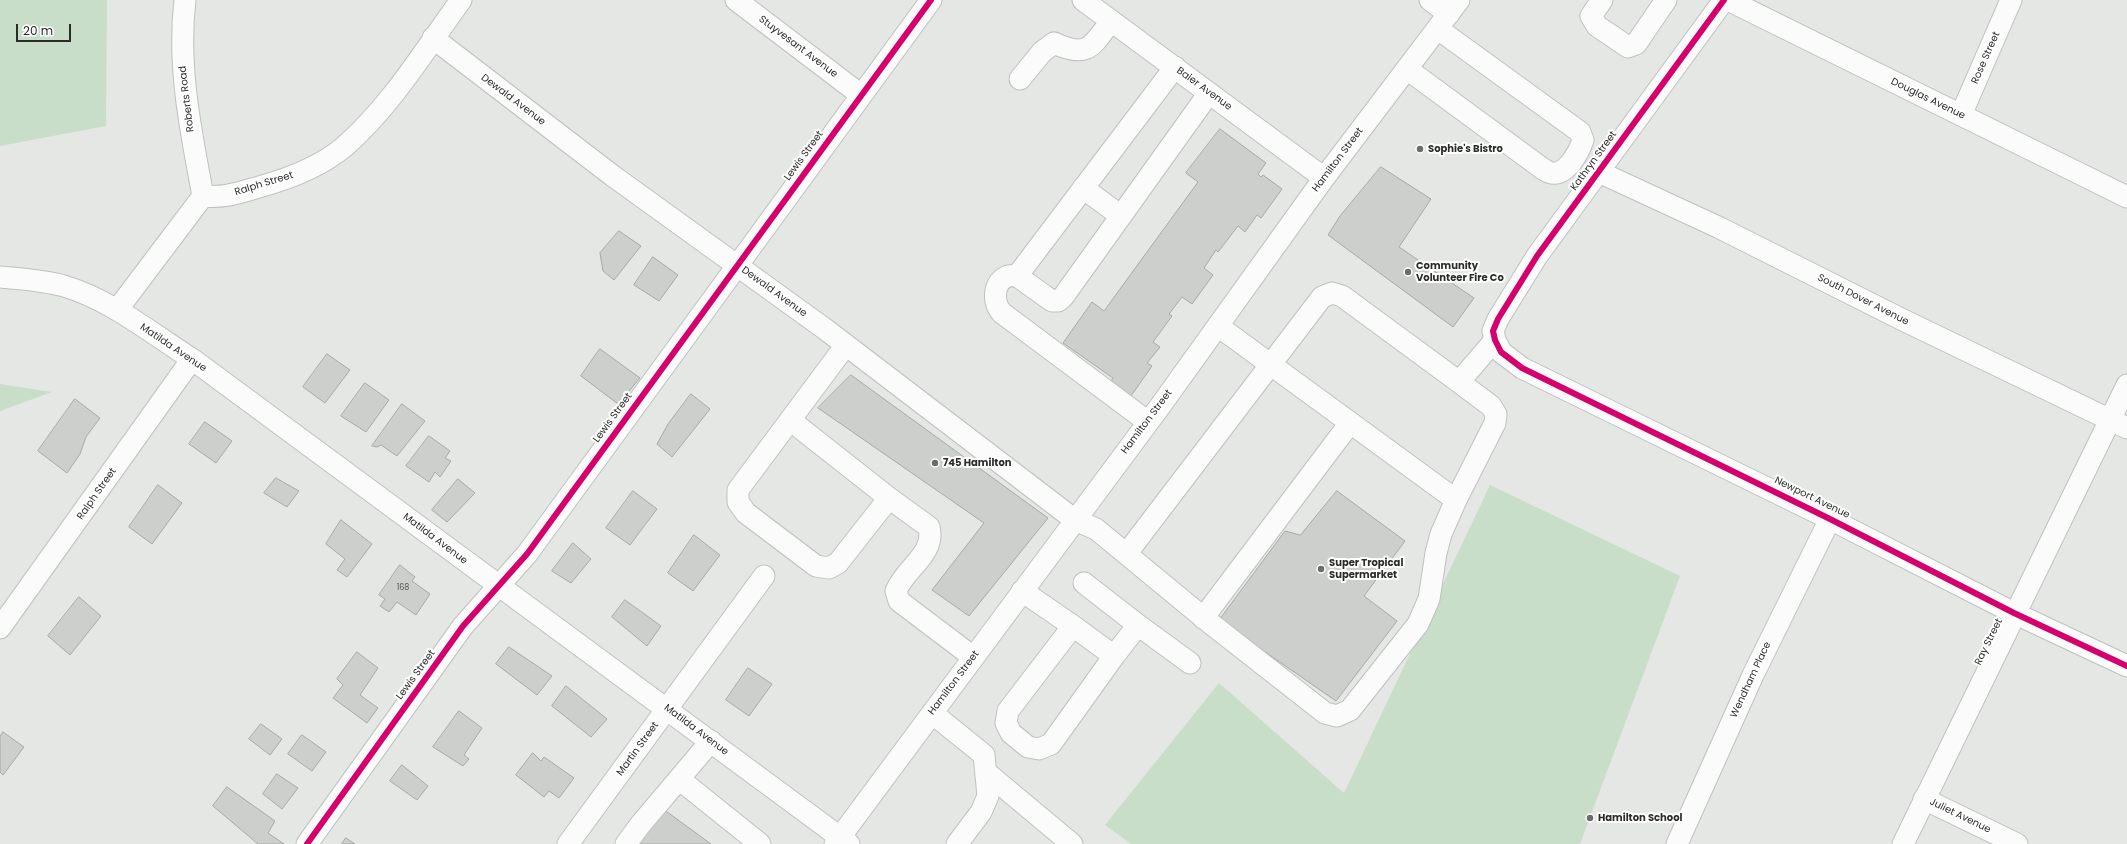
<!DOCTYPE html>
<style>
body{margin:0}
#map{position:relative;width:2127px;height:844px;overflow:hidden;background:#e4e7e4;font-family:Poppins,sans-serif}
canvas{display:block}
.scale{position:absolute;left:16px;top:24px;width:55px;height:18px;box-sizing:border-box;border:2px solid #2b2c2a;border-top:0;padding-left:5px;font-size:12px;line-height:14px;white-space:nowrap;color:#2b2c2a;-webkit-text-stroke:3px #fff;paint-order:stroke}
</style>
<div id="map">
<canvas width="2127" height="844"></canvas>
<div class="scale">20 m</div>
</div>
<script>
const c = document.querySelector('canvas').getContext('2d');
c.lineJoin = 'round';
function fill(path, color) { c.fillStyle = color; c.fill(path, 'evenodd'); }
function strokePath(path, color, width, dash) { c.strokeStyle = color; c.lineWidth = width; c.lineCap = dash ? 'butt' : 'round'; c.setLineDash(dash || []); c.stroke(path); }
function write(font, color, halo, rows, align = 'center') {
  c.font = font + ' Poppins,sans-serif'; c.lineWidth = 4; c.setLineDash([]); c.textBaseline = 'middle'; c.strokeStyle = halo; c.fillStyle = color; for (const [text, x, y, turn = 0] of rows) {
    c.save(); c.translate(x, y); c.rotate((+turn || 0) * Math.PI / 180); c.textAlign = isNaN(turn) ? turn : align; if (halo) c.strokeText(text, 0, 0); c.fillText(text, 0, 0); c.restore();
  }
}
fill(new Path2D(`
 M0 0H107L106 126 0 146Z
 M0 384 52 392 0 411Z
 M1490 485 1680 576 1580 844H1131L1105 825 1219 683 1344 793Z`), '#c9dec8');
const building = new Path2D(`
 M1220 129 1266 163 1258 174 1261 177 1263 175 1282 189 1261 218 1257 215 1245 232 1238 226 1218 252 1216 250 1204 268 1213 275 1192 304 1182 297 1169 314 1172 316 1153 342 1160 347 1147 363 1152 366 1131 396 1111 381 1113 378 1063 343 1092 302 1104 311 1198 182 1186 173Z
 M1381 167 1431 199 1399 247 1474 298 1453 327 1328 235 1340 216Z
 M619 231 641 246 614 280 603 271 600 253Z
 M653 257 678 275 659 301 634 285Z
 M600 349 640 378 618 404 581 376Z
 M327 354 350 370 325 403 303 387Z
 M851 375 1048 518 969 616 932 590 984 523 818 408Z
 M365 383 389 400 366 432 341 416Z
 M691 394 710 409 672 457 657 444 668 424Z
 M75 399 100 418 86 437 80 454 67 473 38 451Z
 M402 404 425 421 397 456 381 445 377 447 372 446Z
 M205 422 232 441 216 463 189 444Z
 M429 436 450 451 445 458 451 461 440 477 435 472 429 482 406 466Z
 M276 478 299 491 287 507 264 493Z
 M458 479 475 493 447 522 432 510Z
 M158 485 182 503 152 544 129 527Z
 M633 491 657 509 630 545 606 528Z
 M1337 491 1405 541 1364 596 1397 621 1336 701 1219 620 1285 531 1300 535Z
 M341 520 372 544 347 577 337 570 345 559 326 544Z
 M694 535 720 555 693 591 668 573Z
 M573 543 591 559 571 583 552 571Z
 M400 565 415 577 412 581 430 594 416 615 397 602 389 612 380 606 385 599 379 595Z
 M79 597 101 616 70 655 48 636Z
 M625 600 661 626 647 646 612 617Z
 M509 647 552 676 537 695 496 664Z
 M357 652 378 668 360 695 378 708 367 723 333 698 343 685 337 679Z
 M748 668 772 684 749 716 726 700Z
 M566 686 607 719 591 737 552 706Z
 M459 711 482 728 464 755 469 759 463 766 433 747Z
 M261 724 282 739 270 755 249 739Z
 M3 732 24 747 3 775 0 772V737Z
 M302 735 326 752 312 771 288 754Z
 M533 753 541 761 544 757 574 778 559 798 549 791 544 797 516 775Z
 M402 765 428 786 417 800 390 781Z
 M277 774 298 788 282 809 263 794Z
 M227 787 275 821 268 833 284 844H258L213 806Z
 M663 809 711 844H637Z
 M346 838 355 844H342Z`);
fill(building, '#cdcfcd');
strokePath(building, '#a6a9a6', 1);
const minor = new Path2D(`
 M185 0C177 66 191 132 203 196
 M736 0 861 95
 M1083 0 1324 178
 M1430 0 1449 14
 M1602 0 1591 16 1597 26 1628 47 1636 44 1666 0
 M1724 0 1537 256 1498 319 1493 331 1495 340 1501 352 1522 368 1830 519 2014 613 2127 666
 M1728 0 2127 197
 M433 38 613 176 825 329 1075 520 1096 529 1210 623 1325 713 1337 716 1350 710 1418 624 1429 599 1436 553 1441 534 1456 500 1495 423 1496 414 1491 406 1459 382 1495 340
 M1407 69 1543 169C1545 170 1549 173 1552 173 1567 175 1579 152 1583 140L1580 132 1438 29
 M1020 79 1042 52 1054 43C1088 59 1092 46 1111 21
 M1961 115 2011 0
 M1599 172 1720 228 1901 319 2127 428
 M1083 188 1121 216
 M1017 276 1175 67
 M0 277C21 279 43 280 64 286 111 300 151 333 192 359L849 844
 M117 310 203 196C225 198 238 193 259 187 288 179 320 167 344 147 391 106 424 51 461 0
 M1218 326 1456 500
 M846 345 738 490V502L746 513 816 566 829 568 838 563 889 498 929 527C936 554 905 568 896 591L899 601 973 657
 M790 420 889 498
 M1148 422 1002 313C989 299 996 272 1017 276L1052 301H1058L1063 297 1209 93
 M1127 553 1322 297 1332 293 1342 296 1459 382
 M1084 583 1138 625
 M1022 591 1073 626 1008 711 1006 723 1011 733 1028 747 1039 749 1051 744 1114 656 1073 626
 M1203 618 1350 423
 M0 628 192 359
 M1114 656 1138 625 1190 663
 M932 713 984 755 988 796 981 812 957 844
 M987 773 1072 844
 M679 779 760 844
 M1924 799 2017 844
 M307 844 463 626 527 554 931 0
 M568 844 764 576
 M626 844 640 825 711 741
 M835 844 1161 405 1324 178 1459 0
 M1677 844 1753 675 1830 519
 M1903 844 2127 385`);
strokePath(minor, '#bfc1bf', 23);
strokePath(minor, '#fbfbfb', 21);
strokePath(new Path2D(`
 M1724 0 1537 256 1498 319 1493 331 1495 340 1501 352 1522 368 1830 519 2014 613 2127 666
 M307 844 463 626 527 554 931 0`), '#d6006c', 6);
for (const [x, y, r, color] of [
 [1420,149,4,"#6c6d6b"],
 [1408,272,4,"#6c6d6b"],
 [935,463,4,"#6c6d6b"],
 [1321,569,4,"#6c6d6b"],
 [1590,818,4,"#6c6d6b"]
]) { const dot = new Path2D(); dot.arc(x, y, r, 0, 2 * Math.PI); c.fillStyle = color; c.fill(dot); strokePath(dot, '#fff', 1.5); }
write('8px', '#545553', null, [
 ["168",403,588]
]);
write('10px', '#2b2c2a', '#fff', [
 ["Stuyvesant Avenue",798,47,37],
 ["Rose Street",1986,58,-66],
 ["Baier Avenue",1204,89,36],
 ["Roberts Road",187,99,-97],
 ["Douglas Avenue",1928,99,26],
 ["Dewald Avenue",513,100,37],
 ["Lewis Street",804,156,-54],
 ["Hamilton Street",1338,160,-53],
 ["Kathryn Street",1594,161,-54],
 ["Ralph Street",264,184,-17],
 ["Dewald Avenue",774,292,36],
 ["South Dover Avenue",1863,300,27],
 ["Matilda Avenue",173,348,34],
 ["Lewis Street",613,418,-54],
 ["Hamilton Street",1147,422,-53],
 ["Ralph Street",97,494,-55],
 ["Newport Avenue",1812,498,26],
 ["Matilda Avenue",435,539,37],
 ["Ray Street",1989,642,-64],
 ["Lewis Street",416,675,-54],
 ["Wendham Place",1751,680,-65],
 ["Hamilton Street",954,683,-53],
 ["Matilda Avenue",696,730,37],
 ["Martin Street",638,749,-54],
 ["Juliet Avenue",1960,816,26]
]);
write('bold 10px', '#2b2c2a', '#fff', [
 ["Sophie's Bistro",1428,149],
 ["Community",1416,266],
 ["Volunteer Fire Co",1416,278],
 ["745 Hamilton",943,463],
 ["Super Tropical",1329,563],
 ["Supermarket",1329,575],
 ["Hamilton School",1598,818]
], 'left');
</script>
